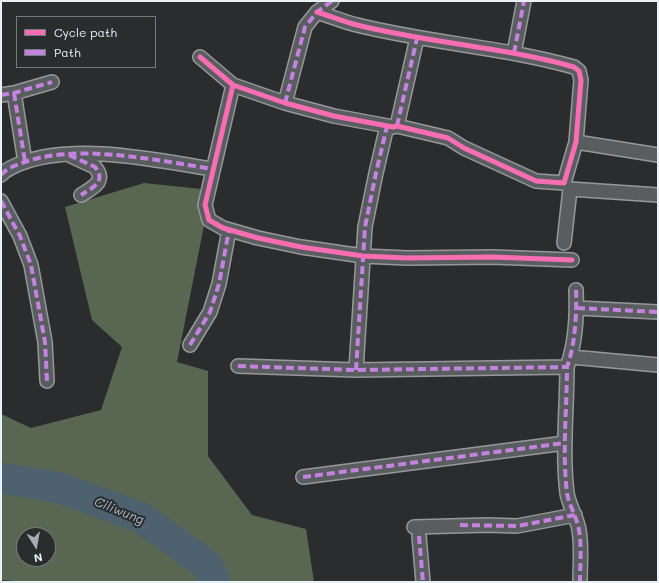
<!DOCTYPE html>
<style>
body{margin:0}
#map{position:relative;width:659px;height:583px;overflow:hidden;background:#2b2c2d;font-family:Mali,sans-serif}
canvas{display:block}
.frame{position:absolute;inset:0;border:2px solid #e8f1f8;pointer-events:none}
.legend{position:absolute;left:16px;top:16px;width:140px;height:52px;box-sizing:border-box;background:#2a2d2e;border:1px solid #767b7f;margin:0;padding:5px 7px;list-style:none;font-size:12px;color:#e8f1f8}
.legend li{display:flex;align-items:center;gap:8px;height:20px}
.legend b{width:20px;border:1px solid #767b7f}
.north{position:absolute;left:16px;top:527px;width:40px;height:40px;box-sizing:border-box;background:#2a2d2e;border:1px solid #767b7f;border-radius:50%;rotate:169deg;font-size:11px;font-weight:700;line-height:16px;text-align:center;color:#e8f1f8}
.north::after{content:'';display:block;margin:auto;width:14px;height:18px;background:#a6acb1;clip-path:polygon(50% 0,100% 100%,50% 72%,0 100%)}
</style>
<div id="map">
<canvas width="659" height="583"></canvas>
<div class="frame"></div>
<ul class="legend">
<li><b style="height:5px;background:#f96db3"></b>Cycle path</li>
<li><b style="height:5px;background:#c483df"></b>Path</li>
</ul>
<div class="north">N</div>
</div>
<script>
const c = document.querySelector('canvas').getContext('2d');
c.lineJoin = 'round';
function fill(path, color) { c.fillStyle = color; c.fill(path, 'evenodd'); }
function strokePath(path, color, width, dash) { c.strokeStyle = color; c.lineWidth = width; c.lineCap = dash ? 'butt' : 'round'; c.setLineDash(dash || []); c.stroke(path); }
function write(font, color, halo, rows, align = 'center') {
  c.font = font + ' Mali,sans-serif'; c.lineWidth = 4; c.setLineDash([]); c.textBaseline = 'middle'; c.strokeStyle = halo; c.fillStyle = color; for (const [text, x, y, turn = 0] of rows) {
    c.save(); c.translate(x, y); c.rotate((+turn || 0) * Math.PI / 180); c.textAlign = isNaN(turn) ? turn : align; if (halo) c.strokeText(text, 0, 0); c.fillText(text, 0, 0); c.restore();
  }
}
fill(new Path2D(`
 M144 183 211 190 177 362 208 371V456L252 515 306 529 314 582H27L1 580V414L31 428 101 410 122 347 92 320 65 207ZM24 535H48V559H24Z`), '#596752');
strokePath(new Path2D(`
 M1 478 60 488 142 518 207 565 215 582`), '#4d616e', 31);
const minor = new Path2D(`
 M514 53 524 1
 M200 57 233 85 285 103 334 116 393 127 397 126 448 138 464 148 536 181 564 183 576 142 581 80 579 71 574 67C503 47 429 43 357 25 344 22 330 16 317 12
 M233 85 205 205 209 220 223 228 258 238 301 247 363 256 407 258 492 257 572 260
 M14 93 25 162
 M1 95 14 93 52 82
 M285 103 305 27 317 12 332 1
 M397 126 417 38
 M576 142 658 155
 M71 156 95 167C107 182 92 188 81 195
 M1 175C6 169 12 167 19 164 74 142 155 160 212 169
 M1 201 20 236 31 265 45 342 47 381
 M564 243 570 189 658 195
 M576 290C577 314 575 345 567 367 567 408 562 452 567 493 569 506 577 517 579 530 582 547 580 565 580 582
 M577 308 658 312
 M190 345 210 312 219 284 229 230
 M571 357 658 365
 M238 366 356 370 567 367
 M356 370 365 227 376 173 387 126
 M303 477 565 443
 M414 527 488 525 517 526 575 515
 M419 536 423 582`);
strokePath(minor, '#96989a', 16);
strokePath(minor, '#5a5d60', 13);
strokePath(new Path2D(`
 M514 53 524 1
 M14 93 25 162
 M1 95 14 93 52 82
 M285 103 305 27 317 12 332 1
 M397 126 417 38
 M69 155 95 167C107 182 92 188 81 195
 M1 175C6 169 12 167 19 164 74 142 155 160 212 169
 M1 201 20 236 31 265 45 342 47 381
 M576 290C577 314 575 345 567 367 567 408 562 452 567 493 569 506 577 517 579 530 582 547 580 565 580 582
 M577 308 658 312
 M190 345 210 312 219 284 229 230
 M238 366 356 370 567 367
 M356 370 365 227 376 173 387 126
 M303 477 565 443
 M460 525 517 526 575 515
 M419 536 423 582`), '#c483df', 4, [8, 4]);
strokePath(new Path2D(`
 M200 57 233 85 285 103 334 116 393 127 397 126 448 138 464 148 536 181 564 183 576 142 581 80 579 71 574 67C503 47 429 43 357 25 344 22 330 16 317 12
 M233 85 205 205 209 220 223 228 258 238 301 247 363 256 407 258 492 257 572 260`), '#f96db3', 5);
write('italic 13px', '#abb9c3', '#2a2d2e', [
 ["Ciliwung",119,511,22]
]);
</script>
